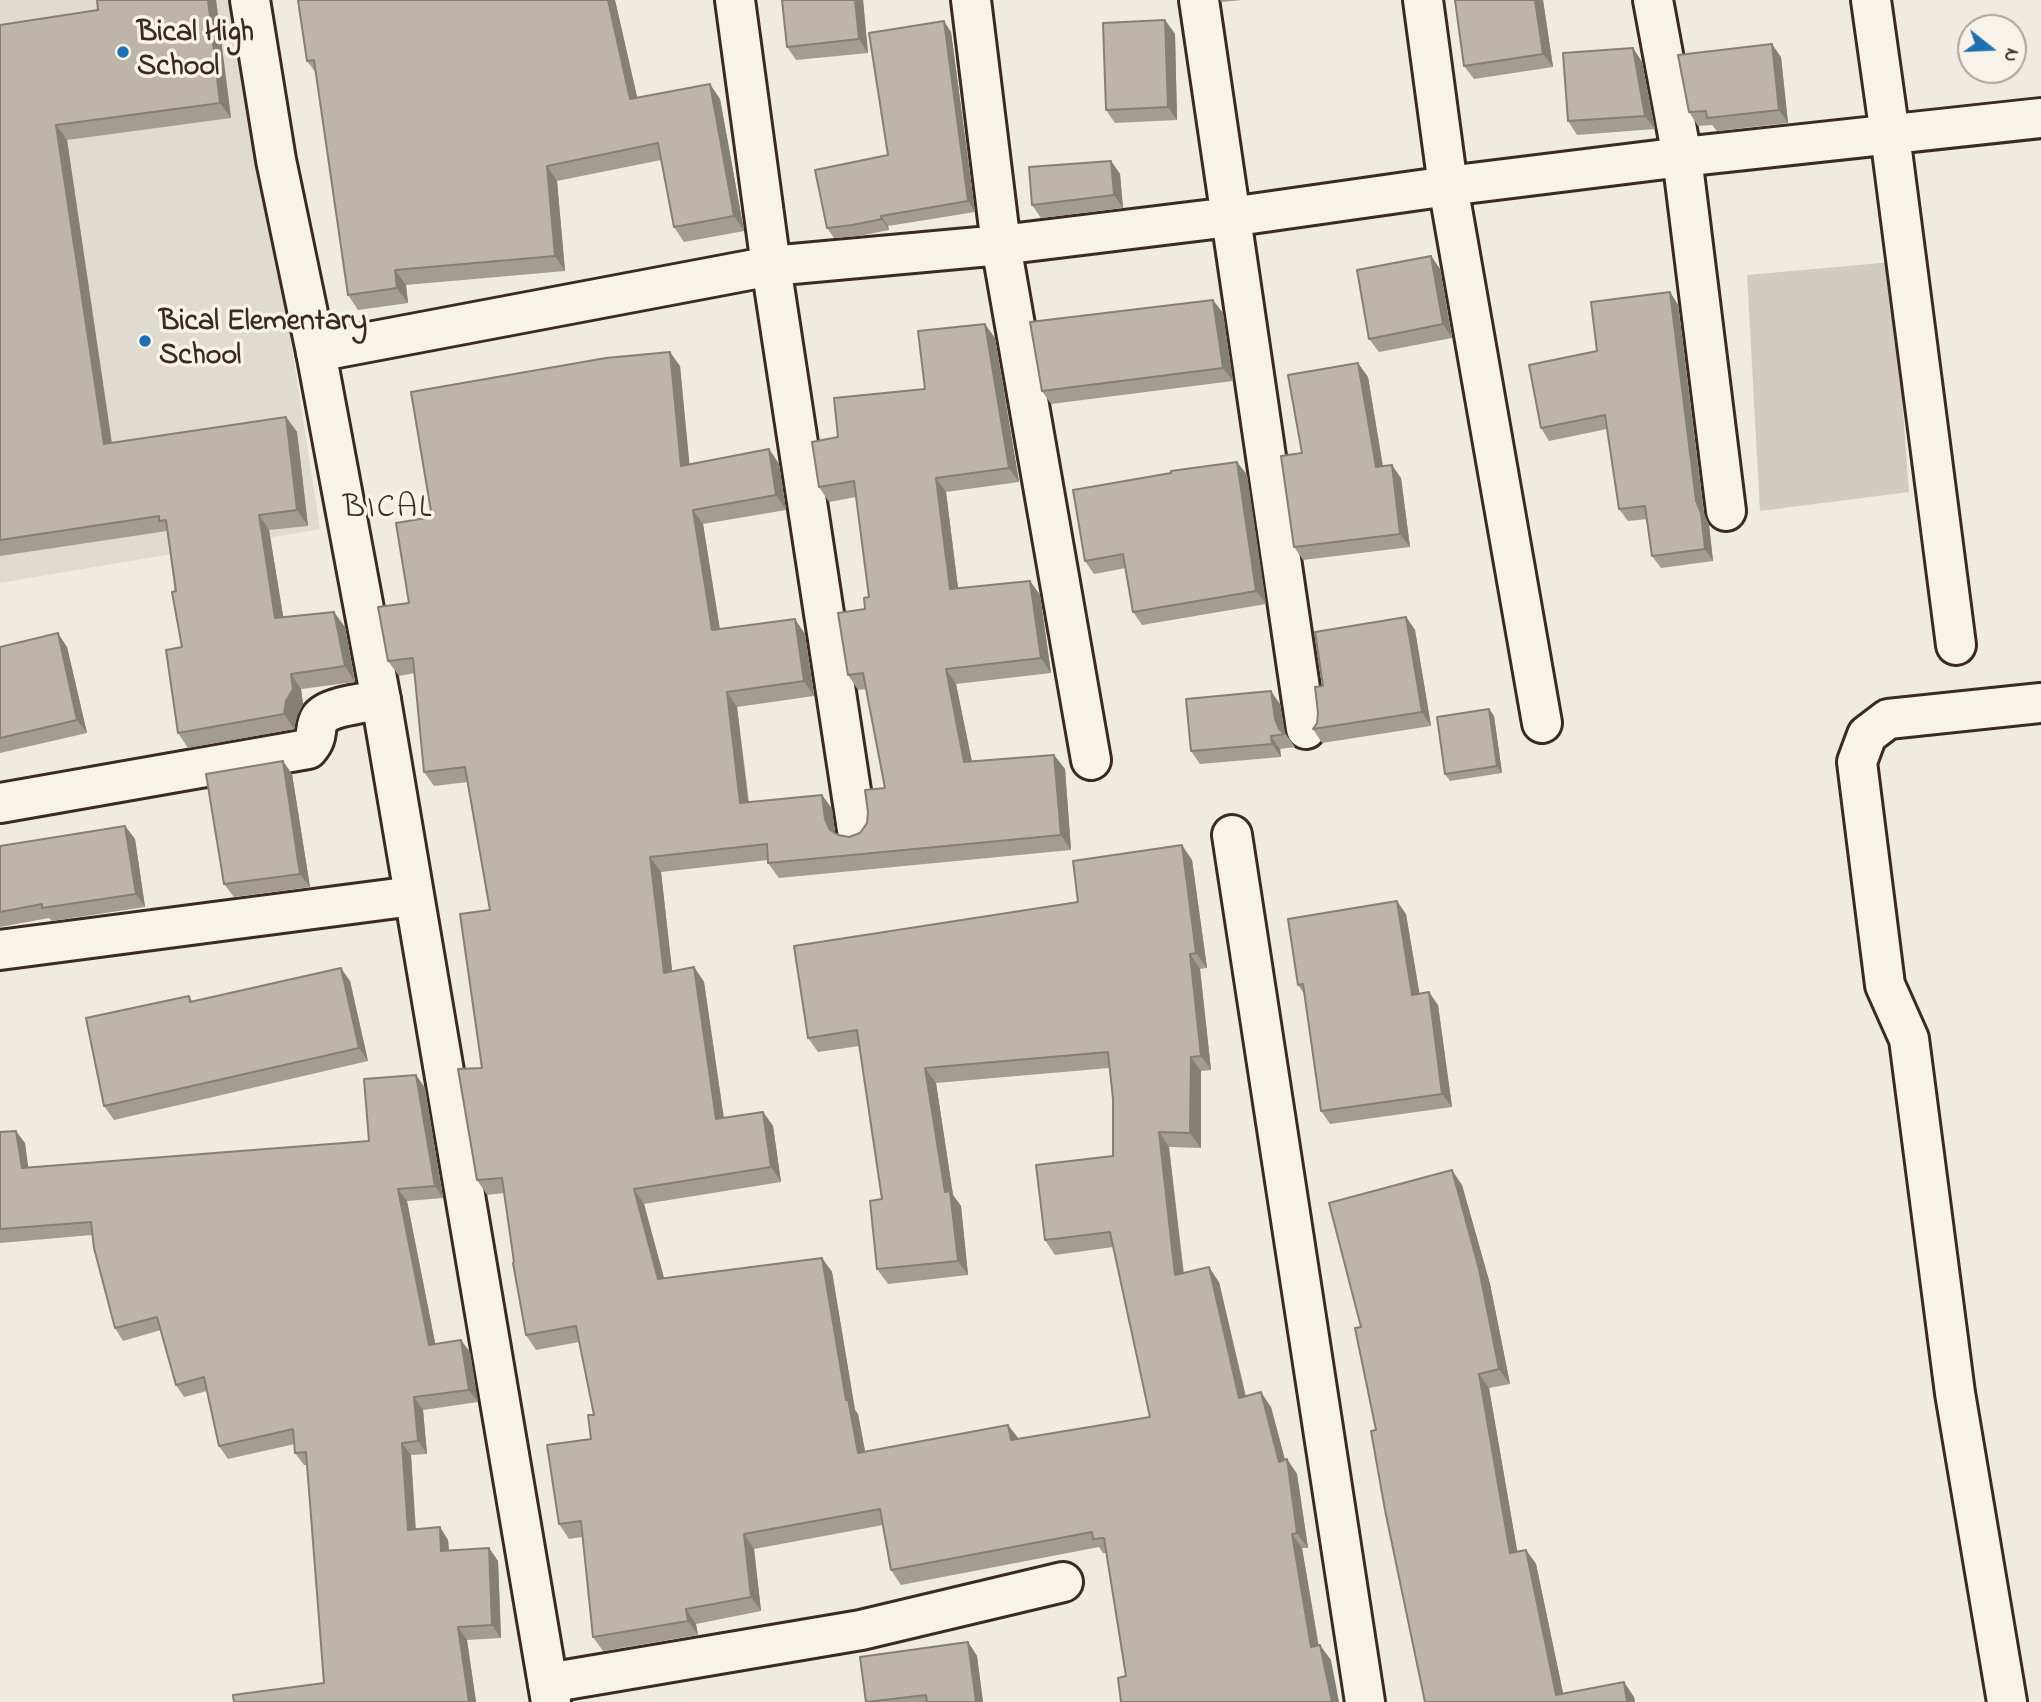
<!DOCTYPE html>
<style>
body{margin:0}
#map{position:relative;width:2041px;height:1702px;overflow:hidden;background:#efebe0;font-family:"Indie Flower",sans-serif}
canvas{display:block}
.north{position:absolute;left:1957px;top:14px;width:70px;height:70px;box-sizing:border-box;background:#f7f3e8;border:2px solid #aca397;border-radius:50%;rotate:108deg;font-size:19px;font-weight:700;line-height:28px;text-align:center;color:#3b2a1e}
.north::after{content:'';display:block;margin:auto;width:24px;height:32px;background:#1f6fb2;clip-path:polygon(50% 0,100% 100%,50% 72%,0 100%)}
</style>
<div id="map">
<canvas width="2041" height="1702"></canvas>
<div class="north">N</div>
</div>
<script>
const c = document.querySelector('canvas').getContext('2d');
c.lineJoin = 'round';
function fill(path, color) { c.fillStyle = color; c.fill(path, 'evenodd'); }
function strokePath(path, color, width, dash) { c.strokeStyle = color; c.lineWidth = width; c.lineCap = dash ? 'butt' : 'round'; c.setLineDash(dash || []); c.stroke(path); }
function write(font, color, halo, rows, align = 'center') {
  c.font = font + ' "Indie Flower",sans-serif'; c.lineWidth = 7; c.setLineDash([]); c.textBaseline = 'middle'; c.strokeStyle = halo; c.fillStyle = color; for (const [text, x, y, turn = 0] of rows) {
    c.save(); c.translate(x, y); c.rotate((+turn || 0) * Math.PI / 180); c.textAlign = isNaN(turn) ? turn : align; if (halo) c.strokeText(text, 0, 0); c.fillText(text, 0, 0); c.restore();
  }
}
fill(new Path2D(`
 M0 0H238L320 529 0 583Z`), '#e0dbd0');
fill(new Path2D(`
 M1892 262 1909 492 1760 511 1747 275Z`), '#d1cbc0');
const minor = new Path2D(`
 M735 0 771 266 857 830
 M971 0 1001 245 1091 760
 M1199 0 1306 729
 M1423 0 1448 186 1542 723
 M1653 0 1682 157 1726 511
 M1871 0 1890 135 1956 645
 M316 352 771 266 1001 245 1230 217 1448 186 1682 157 2041 118
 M0 803 308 749C320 736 313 729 320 718 328 706 367 703 381 700
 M1232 835 1365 1702
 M0 950 413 896
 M548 1683 861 1630 1063 1582
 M2007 1702 1955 1393 1909 1039 1885 985 1857 762 1867 735 1888 719 2041 703`);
const tertiary = new Path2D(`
 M250 0 276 160 316 352 381 700 551 1702`);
strokePath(minor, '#3b2a1e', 44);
strokePath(tertiary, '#3b2a1e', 44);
strokePath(minor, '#f7f3e8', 38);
strokePath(tertiary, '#f7f3e8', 38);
fill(new Path2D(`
 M97 0H216L231 118 67 140 112 443 286 417 297 432 308 526 269 530 283 617 345 627 355 682 301 689 303 704 297 716 294 729 188 748 178 733 182 647 167 531 0 556V25L98 10Z
 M298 0H615L637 97 720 99 744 231 684 242 674 227 661 160 557 181 565 271 406 285 408 303 358 310 348 295 316 73 307 61Z
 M782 0H863L868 53 796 60 787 47Z
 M1220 0H1242L1221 2Z
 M1543 0 1553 67 1474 79 1464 66Z
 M1165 20 1175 34 1177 120 1115 123 1106 110Z
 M951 32 975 212 888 226 889 230 859 236 834 238 827 228 888 155Z
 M1633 48 1642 62 1655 129 1577 135 1568 121Z
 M1781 57 1788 123 1717 131 1712 125 1698 126 1689 112Z
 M1111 161 1120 174 1123 208 1041 218 1032 205Z
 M1431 256 1440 269 1452 338 1379 352 1369 339Z
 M1670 292 1678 305 1704 514 1709 525 1713 561 1661 568 1652 556 1647 519 1628 521 1619 509 1607 429 1549 441 1541 428 1597 351Z
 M1223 313 1233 381 1051 404 1042 391Z
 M995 338 1019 482 946 492 958 588 1030 581 1040 595 1051 673 956 684 971 761 1054 755 1065 769 1071 850 779 878 768 863V860L661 872 672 971 694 967 704 982 724 1118 763 1112 773 1126 781 1182 644 1204 664 1278 822 1258 832 1272 855 1410 858 1414 865 1451 1018 1439 1150 1417 1113 1247 1055 1255 1045 1240 1113 1156V1099L1109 1068 936 1083 953 1195 961 1206 968 1275 888 1284 877 1269 882 1199 859 1046 818 1052 808 1038 1078 902 1192 860 1207 968 1200 969 1211 1070 1201 1071V1148L1169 1147 1184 1273 1219 1282 1246 1396 1271 1407 1285 1460 1287 1459 1297 1474 1308 1548H1302L1319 1646 1331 1660 1126 1676 1106 1553H1103L1099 1547 901 1585 891 1570 883 1525 754 1549 761 1611 696 1624 698 1635 603 1651 593 1637 582 1537 569 1539 559 1524 591 1439 594 1415 579 1342 536 1350 526 1335 504 1193 487 1195 477 1180 490 910 468 782 434 786 424 772 415 673 399 676 388 661 409 603 432 517 680 366 689 464 769 449 779 464 786 510 703 524 720 629 805 634 814 696 737 707 749 802 822 795 832 809 835 833 838 835 849 837 860 833 867 823 885 788 866 689 858 690 848 675 869 597 856 497 829 502 819 487 838 437 925 389Z
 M1368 377 1383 466 1401 478 1410 547 1303 560 1294 547 1302 453Z
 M1237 462 1247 475 1266 604 1142 625 1133 612 1126 568 1094 574 1085 561Z
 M1406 617 1415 630 1431 726 1322 743 1313 729 1317 723 1323 686Z
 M0 647H67L87 733 0 753Z
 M1280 704 1285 733 1295 747 1280 749 1281 757 1200 764 1191 751Z
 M1489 709 1494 716 1502 773 1450 781 1445 774Z
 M292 774 310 887 234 897 224 884Z
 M125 826 135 839 145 907 52 921 49 918 0 927V846Z
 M1406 914 1419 993 1438 1005 1452 1107 1330 1124 1321 1111 1305 995 1298 985Z
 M350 981 368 1061 114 1120 104 1106 189 996 192 1001Z
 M416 1075 425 1088 443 1198 407 1201 435 1344 470 1352 478 1402 423 1410 427 1454 411 1455 416 1529 448 1540 449 1550 489 1548 498 1561 501 1638 467 1640 476 1702H234L324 1683 307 1465H304L295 1453V1444L228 1459 219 1446 207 1391 184 1397 176 1385 161 1330 123 1341 115 1328 92 1235 0 1243V1132L25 1143 28 1168 369 1141Z
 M1462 1185 1490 1284 1510 1384 1489 1388 1517 1551 1526 1550 1536 1564 1563 1694 1634 1697 1635 1702H1425L1376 1430 1361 1327Z
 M968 1642 977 1656 983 1702H866Z`), '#a39c92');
fill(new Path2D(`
 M208 0H216L231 118 220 103Z
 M608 0H615L641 114 630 99Z
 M855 0H863L868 53 859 39Z
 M1535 0H1543L1553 67 1543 54Z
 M1165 20 1175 34 1177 120 1168 107Z
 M944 21 951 32 975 212 968 201Z
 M1772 44 1781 57 1788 123 1779 110Z
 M1633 48 1642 62 1655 129 1645 116Z
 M710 84 720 99 744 231 734 216Z
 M56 125 67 140 114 459 104 444Z
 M1111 161 1120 174 1123 208 1114 195Z
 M547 166 557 181 565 271 555 256Z
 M881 216 888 226 889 230 882 219Z
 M1431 256 1440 269 1452 338 1443 324Z
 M395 270 406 285 408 303 397 288Z
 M1670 292 1678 305 1704 514 1709 525 1713 561 1705 549 1696 501Z
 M1213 300 1223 313 1233 381 1223 368Z
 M985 324 995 338 1019 482 1009 468Z
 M670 352 680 366 691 480 681 466Z
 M1358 363 1368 377 1385 480 1376 467Z
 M286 417 297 432 308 526 297 510Z
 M769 449 779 464 786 510 776 495Z
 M1237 462 1247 475 1266 604 1256 591Z
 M1392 465 1401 478 1410 547 1400 534Z
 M936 478 946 492 960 604 950 589Z
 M693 510 703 524 722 644 712 630Z
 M259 515 269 530 286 633 275 618Z
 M1030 581 1040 595 1051 673 1041 658Z
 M334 612 345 627 355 682 345 666Z
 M1406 617 1415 630 1431 726 1422 712Z
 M795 619 805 634 814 696 804 681Z
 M58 633 67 647 87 733 77 720Z
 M946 669 956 684 975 776 964 762Z
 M291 674 301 689 303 704 297 716 294 729 284 714Z
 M1271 691 1280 704 1285 734 1279 729 1275 719Z
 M727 692 737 707 750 818 740 803Z
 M1489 709 1494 716 1502 773 1497 766Z
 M1271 736 1280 749 1281 757 1272 744Z
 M1054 755 1065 769 1071 850 1061 835Z
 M283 761 292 774 310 887 300 874Z
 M822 795 832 809 835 833 830 830 825 819Z
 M125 826 135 839 145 907 136 894Z
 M1182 845 1192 860 1207 968 1196 953Z
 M650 857 661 872 674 987 664 973Z
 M1397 901 1406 914 1422 1008 1412 995Z
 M1190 954 1200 969 1211 1070 1201 1056Z
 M694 967 704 982 726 1134 716 1119Z
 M341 968 350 981 368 1061 359 1048Z
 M1429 992 1438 1005 1452 1107 1442 1094Z
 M1191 1057 1201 1071V1148L1190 1133Z
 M925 1068 936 1083 953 1195 961 1206 968 1275 958 1261 945 1192Z
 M416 1075 425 1088 443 1198 435 1186Z
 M763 1112 773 1126 781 1182 771 1167Z
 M16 1131 25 1143 30 1181 22 1168Z
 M1159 1132 1169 1147 1185 1290 1175 1275Z
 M1452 1170 1462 1185 1490 1284 1510 1384 1499 1369Z
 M398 1189 407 1201 438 1357 429 1345Z
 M634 1189 644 1204 668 1293 658 1279Z
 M822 1258 832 1272 855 1410 858 1414 868 1467 858 1453 846 1400Z
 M1209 1267 1219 1282 1249 1412 1239 1398Z
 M461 1340 470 1352 478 1402 469 1390Z
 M1479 1374 1489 1388 1520 1567 1510 1553Z
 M1261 1392 1271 1407 1289 1475 1287 1459 1297 1474 1308 1548 1297 1533Z
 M414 1397 423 1410 427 1454 418 1441Z
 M1008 1425 1019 1439 1011 1440Z
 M402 1443 411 1455 416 1542 408 1530Z
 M440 1527 448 1540 450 1563 441 1551Z
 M744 1534 754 1549 761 1611 751 1597Z
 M1292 1534 1302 1548 1321 1662 1311 1647Z
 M489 1548 498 1561 501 1638 492 1625Z
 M1526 1550 1536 1564 1565 1702 1556 1695Z
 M686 1609 696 1624 698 1635 688 1621Z
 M458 1627 467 1640 476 1702H469Z
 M968 1642 977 1656 983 1702H976Z
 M1320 1645 1331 1660 1339 1702H1332Z
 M1624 1682 1634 1697 1635 1702H1627Z`), '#847f77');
const building = new Path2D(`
 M97 0H208L220 103 56 125 104 444 286 417 297 510 259 515 275 618 334 612 345 666 291 674 293 689 286 701 284 714 178 733 166 650 182 647 172 592 176 591 166 520 159 521V516L0 540V25L98 10Z
 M298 0H608L630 99 710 84 734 216 674 227 658 143 547 166 555 256 395 270 397 288 348 295 314 60 307 61Z
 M782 0H855L859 39 787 47Z
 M1455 0H1535L1543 54 1464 66Z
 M1165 20 1168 107 1106 110 1103 23Z
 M944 21 968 201 881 216 882 219 852 225 827 228 815 170 888 155 869 33Z
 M1772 44 1779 110 1707 118 1706 111 1689 112 1678 55Z
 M1633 48 1645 116 1568 121 1563 53Z
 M1111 161 1114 195 1032 205 1029 167Z
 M1431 256 1443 324 1369 339 1357 270Z
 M1670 292 1696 501 1701 513 1705 549 1652 556 1645 506 1619 509 1605 415 1541 428 1529 365 1597 351 1591 302Z
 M1213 300 1223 368 1042 391 1030 322Z
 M985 324 1009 468 936 478 950 589 1030 581 1041 658 946 669 964 762 1054 755 1061 835 768 863 767 844 650 857 664 973 694 967 716 1119 763 1112 771 1167 634 1189 658 1279 822 1258 846 1400 848 1399 858 1453 1008 1425 1011 1440 1150 1417 1110 1232 1045 1240 1036 1165 1113 1156V1099L1108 1052 925 1068 945 1192 950 1191 958 1261 877 1269 870 1201 882 1199 857 1030 808 1038 794 946 1078 902 1073 861 1182 845 1196 953 1190 954 1201 1056 1191 1057 1190 1133 1159 1132 1175 1275 1209 1267 1239 1398 1261 1392 1279 1462 1287 1459 1297 1533 1292 1534 1311 1647 1320 1645 1332 1702H1121L1118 1678 1126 1676 1104 1538 1093 1539 1092 1532 891 1570 880 1509 744 1534 751 1597 686 1609 688 1621 593 1637 581 1521 559 1524 547 1445 591 1439 588 1415H594L576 1326 526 1335 513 1263 514 1262 502 1178 477 1180 458 1069 482 1068 460 914 490 910 465 767 424 772 413 658 388 661 378 607 409 603 396 523 432 517 411 392 606 358 670 352 681 466 769 449 776 495 693 510 712 630 795 619 804 681 727 692 740 803 822 795 825 819 830 830 838 835 849 837 860 833 867 823 868 812 865 790 885 788 863 673 848 675 838 613 865 609 864 598 869 597 854 481 819 487 812 442 838 437 834 398 925 389 918 331Z
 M1358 363 1376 467 1392 465 1400 534 1294 547 1281 456 1302 453 1288 375Z
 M1237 462 1256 591 1133 612 1123 554 1085 561 1073 490 1171 473V471Z
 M1406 617 1422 712 1313 729 1317 723 1318 713 1315 687 1323 686 1315 632Z
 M58 633 77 720 0 738V647Z
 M1271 691 1275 719 1279 729 1285 734 1271 736 1272 744 1191 751 1186 699Z
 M1489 709 1497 766 1445 774 1437 717Z
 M283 761 300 874 224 884 206 774Z
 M125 826 136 894 42 908V904L0 912V846Z
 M1397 901 1412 995 1429 992 1442 1094 1321 1111 1303 984 1298 985 1288 919Z
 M341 968 359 1048 104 1106 86 1018 189 996 190 1002Z
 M416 1075 435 1186 398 1189 429 1345 461 1340 469 1390 414 1397 418 1441 402 1443 408 1530 440 1527 441 1551 489 1548 492 1625 458 1627 469 1702H234L233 1695 324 1683 306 1452 295 1453 293 1429 219 1446 204 1377 176 1385 157 1317 115 1328 94 1248 91 1222 0 1229V1132L16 1131 22 1168 369 1141 364 1079Z
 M1452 1170 1479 1269 1499 1369 1479 1374 1510 1553 1526 1550 1556 1695 1624 1682 1627 1702H1425L1385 1510 1371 1431 1376 1430 1355 1328 1361 1327 1329 1203Z
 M968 1642 976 1702H927L926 1695 866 1702 860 1657Z`);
fill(building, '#bdb5aa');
strokePath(building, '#847f77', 2);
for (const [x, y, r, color] of [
 [123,52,7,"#1f6fb2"],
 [145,341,7,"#1f6fb2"]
]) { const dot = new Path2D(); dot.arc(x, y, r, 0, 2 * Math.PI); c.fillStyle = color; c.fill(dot); strokePath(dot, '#f7f3e8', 2.5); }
write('bold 30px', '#3b2a1e', '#f7f3e8', [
 ["Bical High",137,35],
 ["School",137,69],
 ["Bical Elementary",159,324],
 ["School",159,358]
], 'left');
c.letterSpacing = '2px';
write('33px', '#3b2a1e', '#f7f3e8', [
 ["BICAL",388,511]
]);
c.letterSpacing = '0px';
</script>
